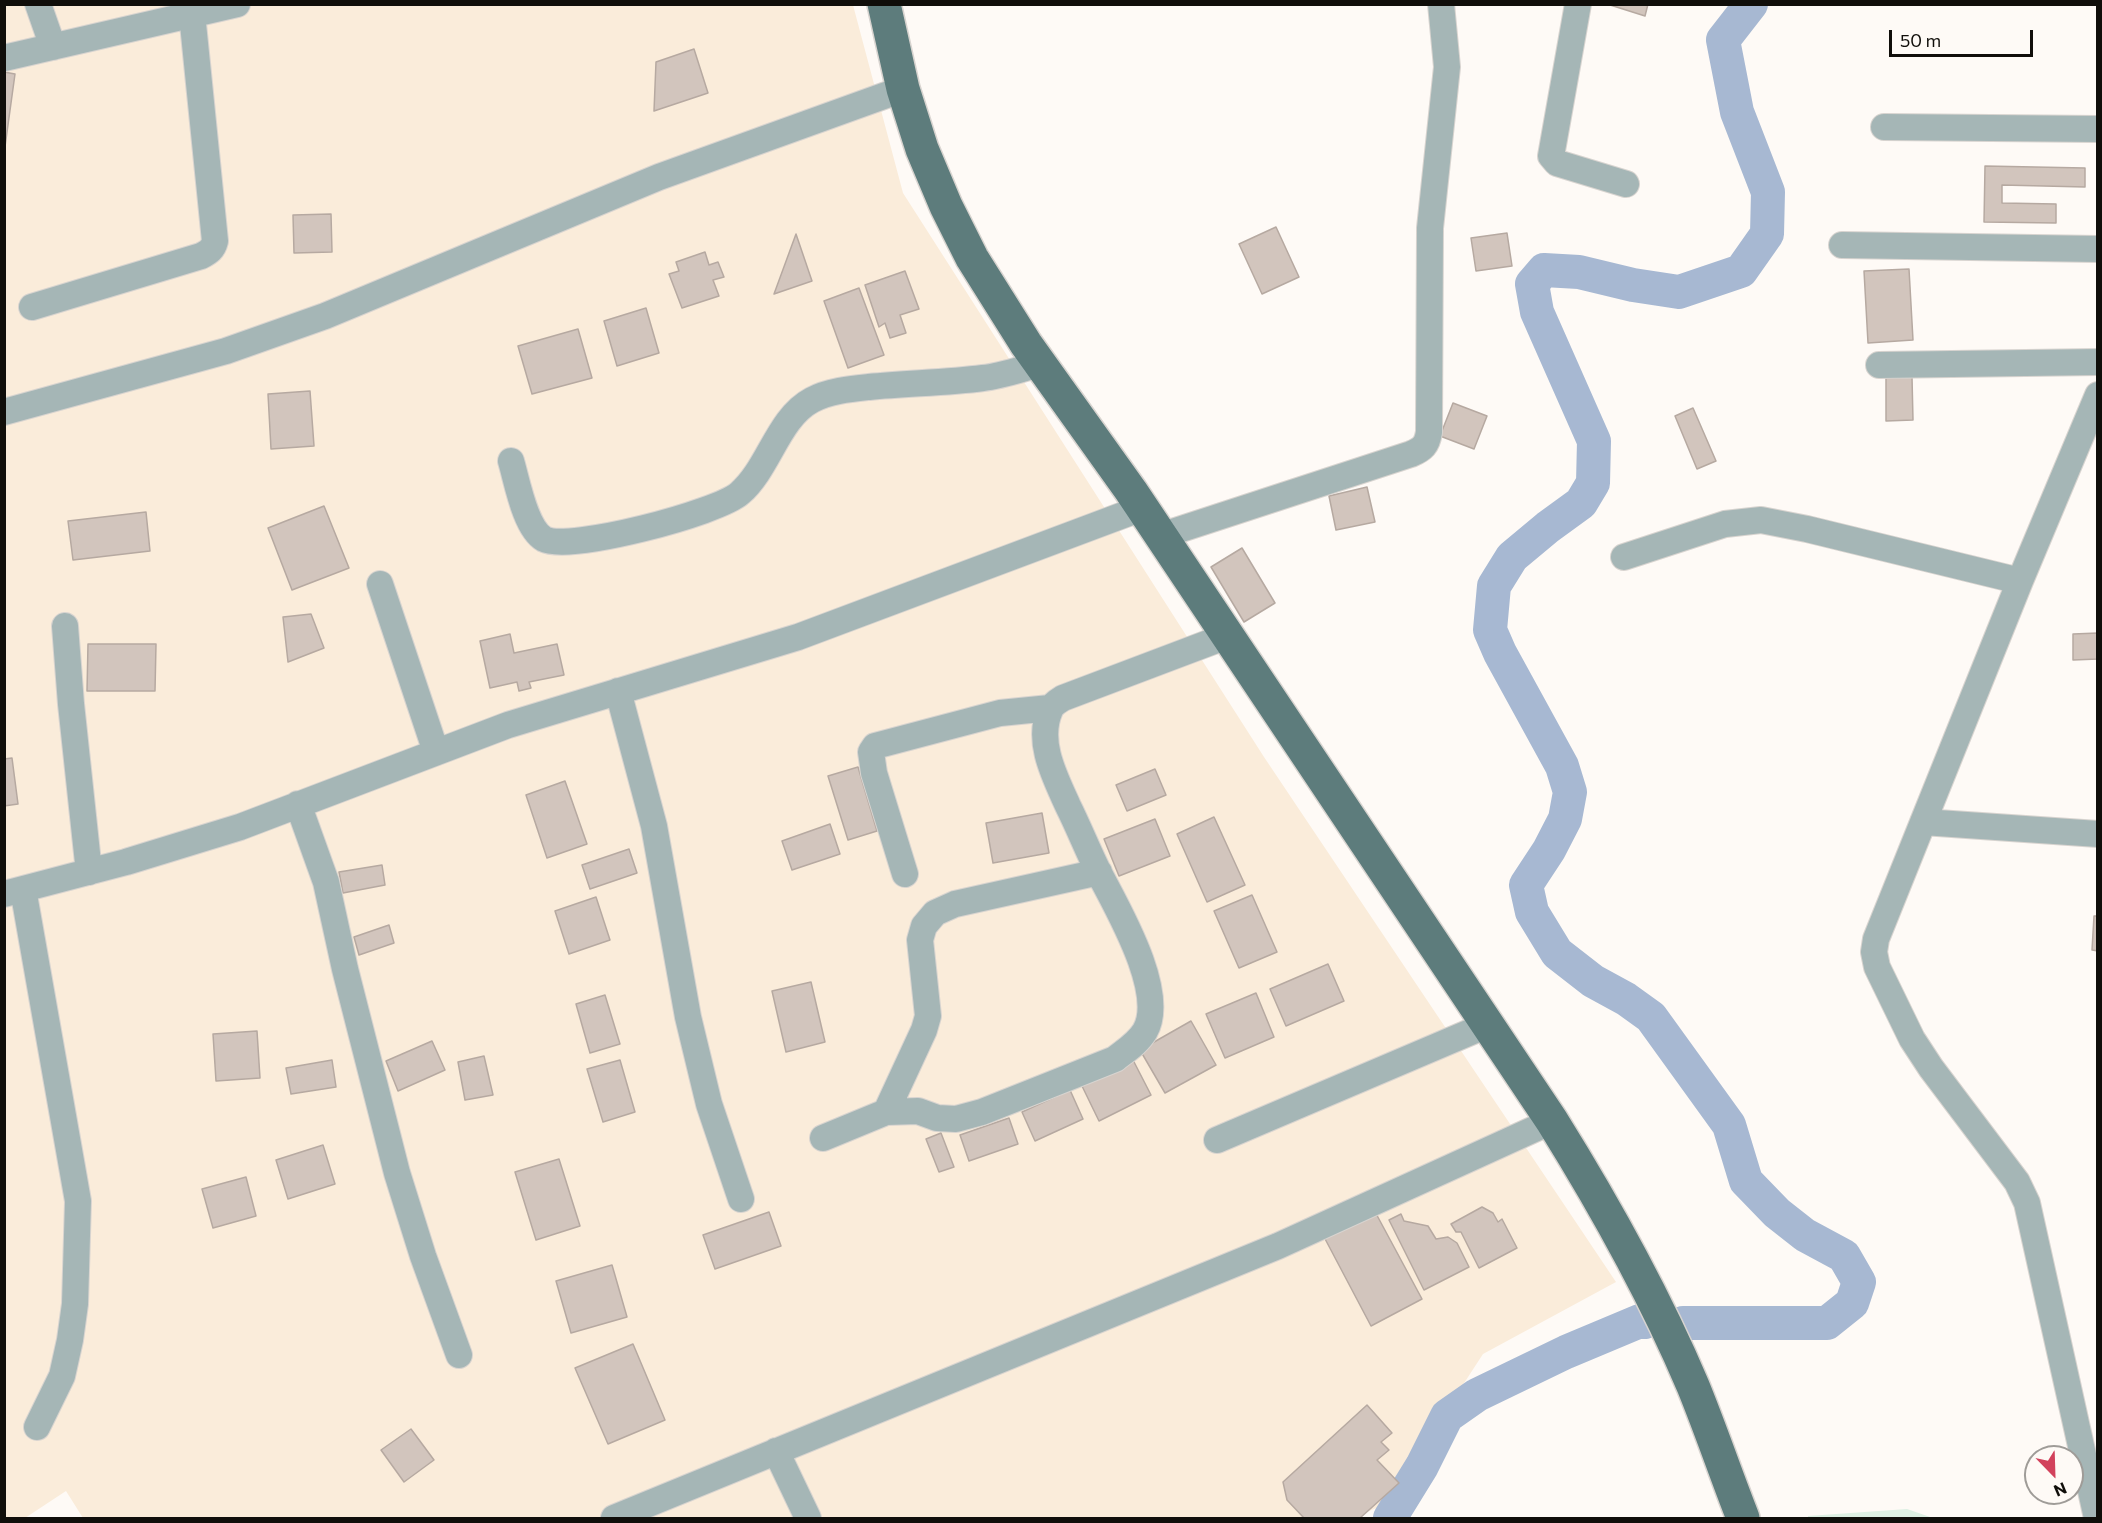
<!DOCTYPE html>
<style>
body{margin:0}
#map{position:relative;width:2102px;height:1523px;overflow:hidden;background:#fefaf6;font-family:Commissioner,sans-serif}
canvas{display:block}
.frame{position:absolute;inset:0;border:6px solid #100e0a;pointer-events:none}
.north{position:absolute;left:2024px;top:1445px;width:60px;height:60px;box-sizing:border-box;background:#fefaf6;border:2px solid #9f9c98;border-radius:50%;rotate:157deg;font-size:16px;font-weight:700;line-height:24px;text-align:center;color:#100e0a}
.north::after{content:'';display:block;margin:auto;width:21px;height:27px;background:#d2425c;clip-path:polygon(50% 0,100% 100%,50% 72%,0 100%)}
.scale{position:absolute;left:1889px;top:30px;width:144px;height:27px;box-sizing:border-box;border:3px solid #100e0a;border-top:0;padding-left:8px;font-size:18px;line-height:21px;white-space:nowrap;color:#100e0a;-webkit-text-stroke:4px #fefaf6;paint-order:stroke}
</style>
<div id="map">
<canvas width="2102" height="1523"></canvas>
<div class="frame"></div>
<div class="north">N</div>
<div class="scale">50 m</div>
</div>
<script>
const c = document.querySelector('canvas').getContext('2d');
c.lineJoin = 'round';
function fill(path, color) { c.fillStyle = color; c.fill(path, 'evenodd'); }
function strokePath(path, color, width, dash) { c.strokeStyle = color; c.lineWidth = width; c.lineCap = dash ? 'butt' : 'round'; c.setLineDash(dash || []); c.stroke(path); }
fill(new Path2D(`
 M5 5H853L903 193 1264 757 1616 1282 1483 1354 1399 1483 1379 1507 1352 1518H83L66 1491 25 1518H5Z`), '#faecda');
fill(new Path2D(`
 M1907 1509 1933 1518H1808V1516Z`), '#def0e3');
strokePath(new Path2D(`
 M1683 1323H1827L1852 1303 1859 1282 1844 1256 1805 1235 1777 1213 1746 1181 1729 1125 1651 1017 1626 999 1593 981 1557 953 1532 912 1526 885 1549 850 1565 819 1570 792 1562 766 1500 653 1490 630 1494 586 1512 557 1548 527 1581 503 1593 483 1594 441 1537 312 1532 284 1544 270 1579 272 1633 285 1679 292 1741 271 1767 234 1768 192 1737 112 1723 40 1751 4
 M1390 1518 1422 1466 1447 1416 1477 1395 1566 1352 1640 1321 1645 1322`), '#a7b8d2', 34);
const building = new Path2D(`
 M1607 4H1648L1645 16Z
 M694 49 708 93 654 111 656 62Z
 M4 72 15 74 4 154Z
 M1985 166 2085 168V187L2002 185V203L2056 204V223L1984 222Z
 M331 214 332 252 294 253 293 215Z
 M1276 227 1299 277 1262 294 1239 244Z
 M1507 233 1512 266 1476 271 1471 238Z
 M796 234 812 281 774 294Z
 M705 252 709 265 718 262 724 277 713 280 719 296 682 308 669 274 679 271 676 262Z
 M1909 269 1913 340 1868 343 1864 271Z
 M905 271 919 309 900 315 906 333 890 338 885 323 879 327 865 285Z
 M859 288 884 355 848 368 824 301Z
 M646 308 659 353 617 366 604 321Z
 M578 329 592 378 532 394 518 346Z
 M1912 377 1913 420 1886 421V378Z
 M310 391 314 446 271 449 268 394Z
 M1453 403 1487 416 1474 449 1440 436Z
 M1693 408 1716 461 1697 469 1675 416Z
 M1367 487 1375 522 1336 530 1329 496Z
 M324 506 349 568 292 590 268 528Z
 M146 512 150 551 73 560 68 521Z
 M1242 548 1275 603 1244 622 1211 567Z
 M311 614 324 648 288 662 283 617Z
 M2098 633V659L2073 660V634Z
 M510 634 514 653 557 644 564 675 529 682 531 688 519 691 517 682 490 688 480 641Z
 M88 644H156L155 691H87Z
 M12 758 18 804 4 806V759Z
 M858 767 877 831 848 840 828 776Z
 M1155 769 1166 795 1127 811 1116 785Z
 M565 781 587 844 547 858 526 795Z
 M1042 813 1049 853 993 863 986 823Z
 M1214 817 1245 885 1207 902 1177 834Z
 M1155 819 1170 856 1119 876 1104 839Z
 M830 824 840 854 792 870 782 841Z
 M629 849 637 873 590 889 582 865Z
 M382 865 385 885 343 893 339 872Z
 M1252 895 1277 952 1239 968 1214 911Z
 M596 897 610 940 569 954 555 911Z
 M2094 916H2098V951L2092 950Z
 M389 925 394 943 359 955 354 937Z
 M1328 964 1344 1001 1286 1026 1270 989Z
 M811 982 825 1042 786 1052 772 991Z
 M1256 993 1274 1037 1225 1058 1206 1014Z
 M605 995 620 1044 590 1053 576 1004Z
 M1191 1021 1216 1065 1165 1093 1140 1050Z
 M257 1031 260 1078 216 1081 213 1034Z
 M432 1041 445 1070 398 1091 386 1061Z
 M484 1056 493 1095 465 1100 458 1062Z
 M332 1060 336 1087 291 1094 286 1068Z
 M620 1060 635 1112 603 1122 587 1069Z
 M1133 1060 1151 1095 1099 1121 1082 1086Z
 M1070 1090 1083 1119 1035 1141 1022 1112Z
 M1009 1118 1018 1144 969 1161 960 1135Z
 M941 1133 954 1167 939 1172 926 1139Z
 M323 1145 335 1184 288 1199 276 1160Z
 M559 1159 580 1226 536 1240 515 1172Z
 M246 1177 256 1216 213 1228 202 1189Z
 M1482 1207 1493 1213 1498 1222 1502 1219 1517 1248 1479 1268 1461 1232H1456L1451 1224Z
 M1373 1208 1422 1299 1371 1326 1323 1235Z
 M769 1212 781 1246 715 1269 703 1235Z
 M1401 1214 1404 1221 1428 1226 1436 1239 1448 1237 1457 1243 1469 1267 1424 1290 1389 1220Z
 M612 1265 627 1317 571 1333 556 1281Z
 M633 1344 665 1420 608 1444 575 1368Z
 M1367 1405 1392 1433 1381 1442 1389 1450 1377 1460 1399 1483 1360 1518H1304L1287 1500 1283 1482Z
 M411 1429 434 1460 404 1482 381 1450Z`);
fill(building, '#d2c5bd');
strokePath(building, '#b6a9a1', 1.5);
const minor = new Path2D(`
 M38 4 53 47
 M1578 4 1551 156 1557 163 1626 184
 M4 58 237 4
 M1884 127 2098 129
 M1842 245 2098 249
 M32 307 201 256C209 252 213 249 215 241L192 14
 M1879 365 2098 362
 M4 412 226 351 325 316 659 177 903 89
 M511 461C517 481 525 528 544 539 569 552 718 513 740 493 769 468 778 418 812 400 829 391 850 389 869 387 907 383 945 383 983 378 1002 376 1021 369 1040 364
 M1160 536 1411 454C1423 449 1427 445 1429 432L1430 228 1447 67 1441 4
 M1624 557 1725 524 1761 520 1807 529 2020 581
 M380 584 436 752
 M65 626 71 704 89 872
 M618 691 654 826 688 1017 709 1104 741 1199
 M298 804 326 882 345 969 397 1173 423 1256 459 1355
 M1923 822 2098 834
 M905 874 874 773 871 752 875 746 1000 713 1050 708
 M23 889 78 1201 75 1304 70 1340 62 1376 37 1427
 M4 894 126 862 240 827 508 725 798 637 1142 508
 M886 1112 924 1030 928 1016 920 940 924 926 935 913 955 904 1099 872
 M823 1138 886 1112 918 1111 937 1118 956 1119 982 1112 1115 1059C1125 1051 1138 1043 1145 1031 1167 992 1117 908 1099 873 1088 851 1079 828 1068 806 1055 777 1036 742 1050 710 1052 705 1058 701 1063 698L1227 636
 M1217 1140 1487 1025
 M776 1451 808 1518
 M614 1518 1278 1246 1552 1121
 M2097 1518 2027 1203 2017 1182 1931 1068 1912 1039 1877 967 1874 952 1876 939 2020 581 2098 395`);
const major = new Path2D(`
 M884 4 903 89 922 149 946 206 972 258 1026 344 1131 491 1552 1121C1605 1206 1654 1294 1693 1386 1711 1430 1726 1475 1743 1518`);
strokePath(minor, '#d8d4d0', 28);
strokePath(major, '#d8d4d0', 36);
strokePath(minor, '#a5b6b6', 26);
strokePath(major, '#5d7c7c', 33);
</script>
